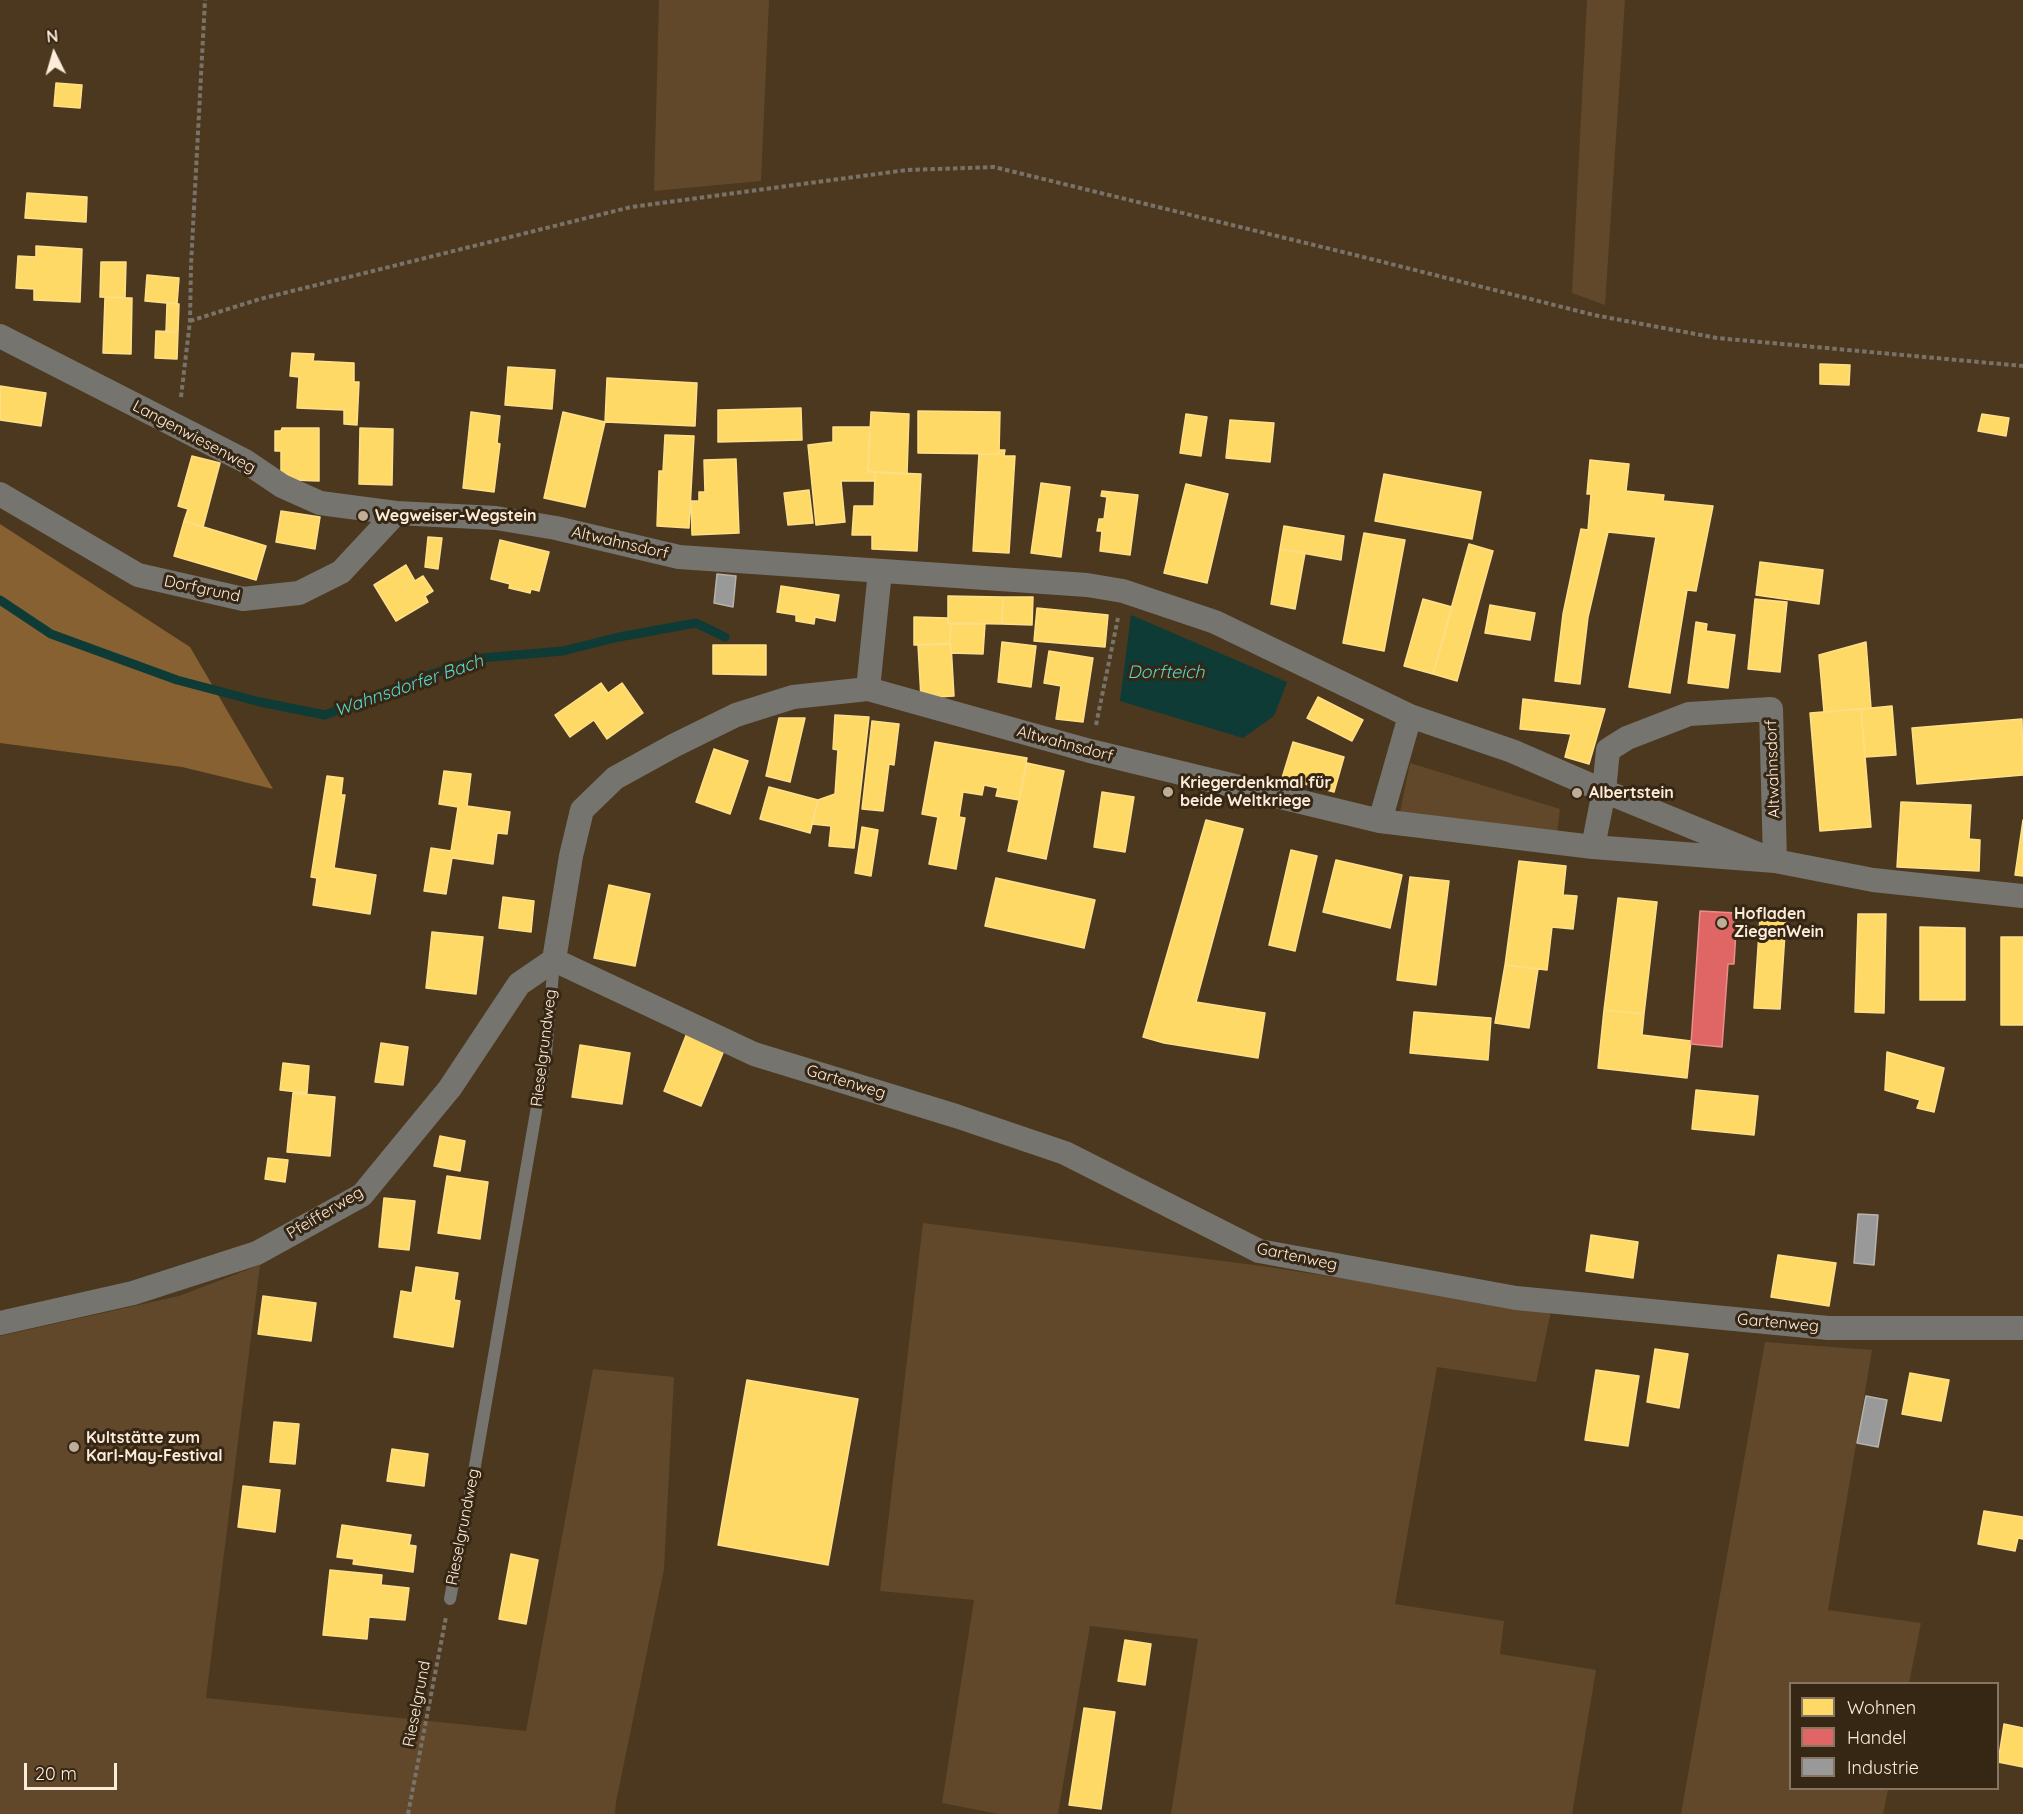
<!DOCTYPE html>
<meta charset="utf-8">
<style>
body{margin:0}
#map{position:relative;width:2023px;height:1814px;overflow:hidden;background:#4b381e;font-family:Quicksand,sans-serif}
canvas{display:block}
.legend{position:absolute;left:1789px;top:1682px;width:210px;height:108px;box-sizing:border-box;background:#362614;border:2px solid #867563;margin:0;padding:8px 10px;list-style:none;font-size:18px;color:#fdecda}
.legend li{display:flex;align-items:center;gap:12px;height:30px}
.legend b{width:30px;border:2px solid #867563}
.north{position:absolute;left:24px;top:24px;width:60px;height:60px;-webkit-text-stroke:4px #362614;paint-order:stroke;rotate:355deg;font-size:16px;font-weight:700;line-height:24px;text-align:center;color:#fdecda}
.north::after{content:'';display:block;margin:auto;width:21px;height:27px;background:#fdecda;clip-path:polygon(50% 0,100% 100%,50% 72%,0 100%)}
.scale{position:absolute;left:24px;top:1763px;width:93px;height:27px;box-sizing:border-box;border:3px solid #fdecda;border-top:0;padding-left:8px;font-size:18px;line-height:21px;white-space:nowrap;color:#fdecda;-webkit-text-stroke:4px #362614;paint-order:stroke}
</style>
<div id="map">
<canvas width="2023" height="1814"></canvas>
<ul class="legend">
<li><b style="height:16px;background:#ffd966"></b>Wohnen</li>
<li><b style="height:16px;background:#e06666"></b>Handel</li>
<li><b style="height:16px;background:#999"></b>Industrie</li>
</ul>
<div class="north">N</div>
<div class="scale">20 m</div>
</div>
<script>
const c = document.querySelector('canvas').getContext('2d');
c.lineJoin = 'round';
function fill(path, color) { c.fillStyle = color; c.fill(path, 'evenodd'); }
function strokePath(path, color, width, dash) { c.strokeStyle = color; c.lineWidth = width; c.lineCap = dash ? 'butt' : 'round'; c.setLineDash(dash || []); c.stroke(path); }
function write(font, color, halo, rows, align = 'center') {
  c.font = font + ' Quicksand,sans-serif'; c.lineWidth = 6; c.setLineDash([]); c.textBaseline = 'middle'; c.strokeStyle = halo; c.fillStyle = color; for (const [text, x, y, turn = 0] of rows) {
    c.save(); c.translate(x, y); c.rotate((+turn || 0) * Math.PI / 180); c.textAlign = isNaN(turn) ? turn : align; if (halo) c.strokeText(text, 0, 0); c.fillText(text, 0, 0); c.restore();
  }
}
fill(new Path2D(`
 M659 0H769L761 181 654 191Z
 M1587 0H1625L1605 305 1572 293Z
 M1410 763 1560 809 1557 833 1400 812Z
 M923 1223 1262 1266 1551 1311 1536 1382 1437 1367 1395 1604 1504 1621 1500 1654 1596 1670 1572 1814H1171L1198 1639 1090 1626 1058 1814H999L942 1803 974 1600 880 1591Z
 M260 1265 206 1698 526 1731 593 1369 674 1377 664 1569 616 1802 615 1814H0V1336L179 1296Z
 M1765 1342 1872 1350 1828 1610 1921 1623 1909 1683 1790 1684V1788L1888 1789 1883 1814H1681Z`), '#61482b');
fill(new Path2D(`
 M0 524 190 647 273 789 182 767 0 743Z`), '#876132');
fill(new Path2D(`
 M1131 615 1287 682 1274 716 1243 738 1120 701Z`), '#0e3b36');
const homes = new Path2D(`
 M56 83 82 85 80 108 54 106Z
 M27 193 87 197 86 222 25 218Z
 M36 246 82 249 80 302 34 300V289L16 288 18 256 36 257Z
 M101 262H126L125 298 100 297Z
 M147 275 179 278 177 304 145 301Z
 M105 297 132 298 131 354 103 353Z
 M167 303 179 304 178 332H166Z
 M156 331 178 332 177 359 155 358Z
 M292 353 314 354 313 361 354 363V382H359L357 425 344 424V410L297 408 299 377 290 376Z
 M1820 364 1850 365 1849 385 1820 384Z
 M508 367 555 370 552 409 505 405Z
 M607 378 697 383 695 426 605 422Z
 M0 386 46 393 41 426 0 420Z
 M801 408 802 440 718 442V410Z
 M918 411 1000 412 999 454 918 453Z
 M471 412 500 416 497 443 500 444 494 492 463 488Z
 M563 412 605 422 585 507 544 498Z
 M871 412 909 414 907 474 868 472Z
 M1186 414 1207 417 1201 456 1180 453Z
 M1982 414 2009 418 2006 436 1978 431Z
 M1230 420 1274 423 1270 462 1226 458Z
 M833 427H870L868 472H875V481H841L845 522 816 525 808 445 833 442Z
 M282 428H319V481L292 480 281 472V451H275V431H281Z
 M360 428 393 429 392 485 359 484Z
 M665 435 694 436 689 528 657 526 659 471H663Z
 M999 450H1005L1004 456H1015L1009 553 973 551 979 454H999Z
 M192 456 220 463 203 527 184 521 188 509 178 506Z
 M736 459 739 533 692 535 691 501H699V492H705L704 460Z
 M1590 460 1629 464 1626 491 1664 495 1663 501 1713 506 1696 591 1687 590 1670 693 1629 687 1656 537 1608 532 1588 617 1580 684 1555 681 1563 614 1581 529 1588 530 1591 494H1587Z
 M875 472 921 474 917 551 872 549V535H852L854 506H874Z
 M1384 474 1481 492 1472 539 1375 521Z
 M1041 483 1070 487 1061 557 1031 553Z
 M1186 484 1228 494 1207 583 1164 573Z
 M809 490 813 523 788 525 784 493Z
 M1102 491 1138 495 1130 555 1100 551 1102 531H1097L1099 519H1104L1107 497 1101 496Z
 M281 511 320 517 315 549 276 542Z
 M184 521 266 546 256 580 174 556Z
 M1284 526 1344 536 1341 560 1280 549Z
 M1364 533 1405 540 1384 651 1343 643Z
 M428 537 442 538 438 569 425 567Z
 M500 540 549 552 539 591 531 589 530 593 509 588 510 584 491 579Z
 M1469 544 1493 551 1457 681 1433 674Z
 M1280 549 1305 553 1295 609 1271 604Z
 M1760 562 1823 570 1819 604 1756 595Z
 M406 565 415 581 423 576 433 591 425 596 428 602 396 621 374 585Z
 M781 586 839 595 835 621 815 617 814 624 796 621V615L777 612Z
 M948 596 1003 597 1002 624 948 623Z
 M1003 597H1033L1032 625 1002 624Z
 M1423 599 1452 607 1433 674 1404 666Z
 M1755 599 1787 602 1780 672 1748 669Z
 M1490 605 1535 613 1530 640 1485 633Z
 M1037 608 1108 615 1105 647 1034 641Z
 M914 617 948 618V623L951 624 950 643 914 645Z
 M1696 622 1707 624 1706 631 1735 635 1728 688 1688 683Z
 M951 624H985L983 654 951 653 950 643Z
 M1002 642 1036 646 1031 687 998 682Z
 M1866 642 1871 708 1824 712 1819 655Z
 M951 644 954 696 921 698 918 645Z
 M713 645H766V675L713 674Z
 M1049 651 1093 658 1083 722 1056 719 1061 686 1044 683Z
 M601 683 608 693 622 683 643 713 607 739 594 720 570 737 555 715Z
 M1318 697 1363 720 1352 741 1307 718Z
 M1523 699 1605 709 1589 764 1565 757 1571 734 1520 729Z
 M1892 706 1896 755 1865 757 1861 709Z
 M1861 709 1871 827 1820 831 1810 713Z
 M835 715 869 717 854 848 829 846 831 826 812 824 818 800 835 794 838 750 833 749Z
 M779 718H805L790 782 766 776Z
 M2022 719 2023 775 1917 784 1912 728Z
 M872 721 899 724 894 765 889 764 883 811 862 809Z
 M935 742 1027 758 1019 800 996 796 998 788 984 785 982 795 963 792 959 817 965 818 956 869 929 864 938 817 922 814Z
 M1293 742 1344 757 1334 792 1282 778Z
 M714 749 748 761 730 814 696 802Z
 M1027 763 1064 771 1046 859 1008 851Z
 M444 771 471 774 467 806 510 812 507 834 497 833 493 864 452 858 446 894 424 891 431 848 451 851 458 807 439 804Z
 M327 776 343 778 341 795H345L334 868 376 875 370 914 313 905 317 878 311 877Z
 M769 787 818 800 810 833 760 819Z
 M1102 792 1134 797 1125 852 1094 847Z
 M1901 802 1971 805 1969 839 1980 840 1979 871 1897 867Z
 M1206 820 1243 829 1196 1002 1265 1013 1258 1058 1164 1043 1143 1037Z
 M2023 820V876L2015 875Z
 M862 827 878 830 871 876 855 873Z
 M1291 850 1317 856 1295 951 1269 945Z
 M1336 860 1402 875 1390 928 1323 912Z
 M1519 861 1566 866 1563 895 1577 896 1573 929 1552 927 1547 970 1505 965Z
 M1410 877 1449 881 1436 985 1397 980Z
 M996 878 1095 900 1084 948 985 926Z
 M609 885 650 894 635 966 594 958Z
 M503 897 534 901 531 932 499 928Z
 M1618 898 1657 902 1644 1014 1604 1010Z
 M1858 914H1886L1884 1013 1855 1012Z
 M1760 917 1786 918 1780 1009 1754 1008Z
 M1920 927 1965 928V1000H1920Z
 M432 932 483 937 476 994 426 988Z
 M2001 937H2023V1025H2001Z
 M1505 965 1538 969 1529 1028 1495 1023Z
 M1604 1010 1644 1014 1642 1035 1691 1041 1687 1078 1598 1068Z
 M1414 1012 1491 1018 1488 1060 1410 1053Z
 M687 1033 725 1048 701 1106 664 1091Z
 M381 1043 408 1047 403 1085 375 1082Z
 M580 1045 630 1053 622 1104 572 1097Z
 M1887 1052 1944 1068 1934 1112 1917 1108 1920 1100 1885 1090Z
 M283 1063 309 1066 307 1093 280 1090Z
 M1696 1090 1758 1096 1754 1135 1692 1129Z
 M293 1093 335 1097 330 1156 287 1152Z
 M440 1136 465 1141 460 1171 434 1166Z
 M268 1158 288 1160 285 1182 265 1179Z
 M447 1176 488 1182 480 1239 438 1233Z
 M384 1198 415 1201 409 1250 379 1247Z
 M1591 1235 1638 1242 1633 1278 1586 1271Z
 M1778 1255 1836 1263 1829 1306 1771 1297Z
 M416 1267 458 1273 454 1300 460 1301 453 1347 394 1337 401 1291 412 1293Z
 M263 1296 316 1303 311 1341 258 1334Z
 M1655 1349 1688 1354 1679 1408 1647 1402Z
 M1596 1370 1639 1376 1628 1446 1585 1440Z
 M1910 1373 1949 1380 1941 1421 1902 1414Z
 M747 1380 858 1399 828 1565 718 1545Z
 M274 1422 299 1424 295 1464 270 1462Z
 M392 1449 428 1454 424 1486 387 1481Z
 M243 1486 280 1490 275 1532 238 1527Z
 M1984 1511 2023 1517V1539L2018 1538 2015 1551 1978 1544Z
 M342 1525 411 1535 409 1545 416 1546 413 1572 353 1564 354 1559 337 1557Z
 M511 1554 538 1560 526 1624 499 1619Z
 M330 1570 382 1575 381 1585 409 1588 405 1620 369 1617 367 1639 323 1635Z
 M1125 1640 1151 1644 1145 1685 1118 1681Z
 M1084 1708 1115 1712 1101 1809 1069 1805Z
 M2004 1724 2023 1728V1767L1998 1762Z`);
fill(homes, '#ffd966');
strokePath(homes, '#fedf89', 1.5);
const shops = new Path2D(`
 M1700 911 1737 913 1734 964H1728L1722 1047 1691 1044Z`);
fill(shops, '#e06666');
strokePath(shops, '#e98e89', 1.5);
const industry = new Path2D(`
 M717 574 736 576 733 607 714 603Z
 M1858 1214 1878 1215 1874 1265 1854 1263Z
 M1866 1396 1887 1400 1878 1447 1857 1443Z`);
fill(industry, '#999');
strokePath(industry, '#b7b2ac', 1.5);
strokePath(new Path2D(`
 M0 600 51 634 177 680 260 702 325 715 432 674 481 658 563 651 619 637 696 623 725 637`), '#0e3b36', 9);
strokePath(new Path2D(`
 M190 321 260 299 631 207 907 170 994 167 1355 255 1594 315 1717 338 2023 366
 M181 397 190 321 191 265 205 0
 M1096 725 1118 618
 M408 1814 446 1617`), '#797268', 4, [4.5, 3]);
strokePath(new Path2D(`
 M450 1599 471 1489 546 1054 554 961`), '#76746e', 12);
strokePath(new Path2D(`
 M0 336 245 461 282 486 320 503 396 513 496 518 556 528 679 557 1087 585 1123 591 1215 622 1410 716 1512 751 1604 791 1775 861
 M0 494 138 575 243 599 299 593 341 572 396 513
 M868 689 880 571
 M1380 821 1410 716
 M1593 847 1604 791 1608 750 1627 738 1689 714 1771 709 1775 861
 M554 960 571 856 582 810 615 778 675 745 736 715 793 697 868 689 1090 751 1380 821 1593 847 1775 861 1873 880 2023 896
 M554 960 754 1054 956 1116 1065 1153 1259 1251 1516 1298 1828 1328H2023
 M0 1323 133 1293 257 1253 362 1195 450 1088 519 984 554 960`), '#76746e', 24);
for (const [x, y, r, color] of [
 [363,516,6,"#bfad98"],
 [1168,792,6,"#bfad98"],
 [1577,793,6,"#bfad98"],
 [1722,923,6,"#bfad98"],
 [74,1447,6,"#bfad98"]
]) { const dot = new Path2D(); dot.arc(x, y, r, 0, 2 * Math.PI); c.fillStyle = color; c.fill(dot); strokePath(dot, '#362614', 2); }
write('16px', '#fdecda', '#362614', [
 ["Langenwiesenweg",194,437,28],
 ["Altwahnsdorf",620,543,13],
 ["Dorfgrund",202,589,12],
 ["Altwahnsdorf",1065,744,15],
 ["Altwahnsdorf",1773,769,-92],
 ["Rieselgrundweg",544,1048,-83],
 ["Gartenweg",846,1082,17],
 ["Pfeifferweg",325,1213,-31],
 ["Gartenweg",1297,1257,12],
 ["Gartenweg",1778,1323,5],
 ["Rieselgrundweg",463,1527,-79],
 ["Rieselgrund",417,1704,-79]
]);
write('bold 16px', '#fdecda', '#362614', [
 ["Wegweiser-Wegstein",375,516],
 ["Kriegerdenkmal für",1180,783],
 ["beide Weltkriege",1180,801],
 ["Albertstein",1589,793],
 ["Hofladen",1734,914],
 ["ZiegenWein",1734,932],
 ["Kultstätte zum",86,1438],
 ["Karl-May-Festival",86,1456]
], 'left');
write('italic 18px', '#56d9d1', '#362614', [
 ["Dorfteich",1166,673],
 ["Wahnsdorfer Bach",409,686,-19]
]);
</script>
